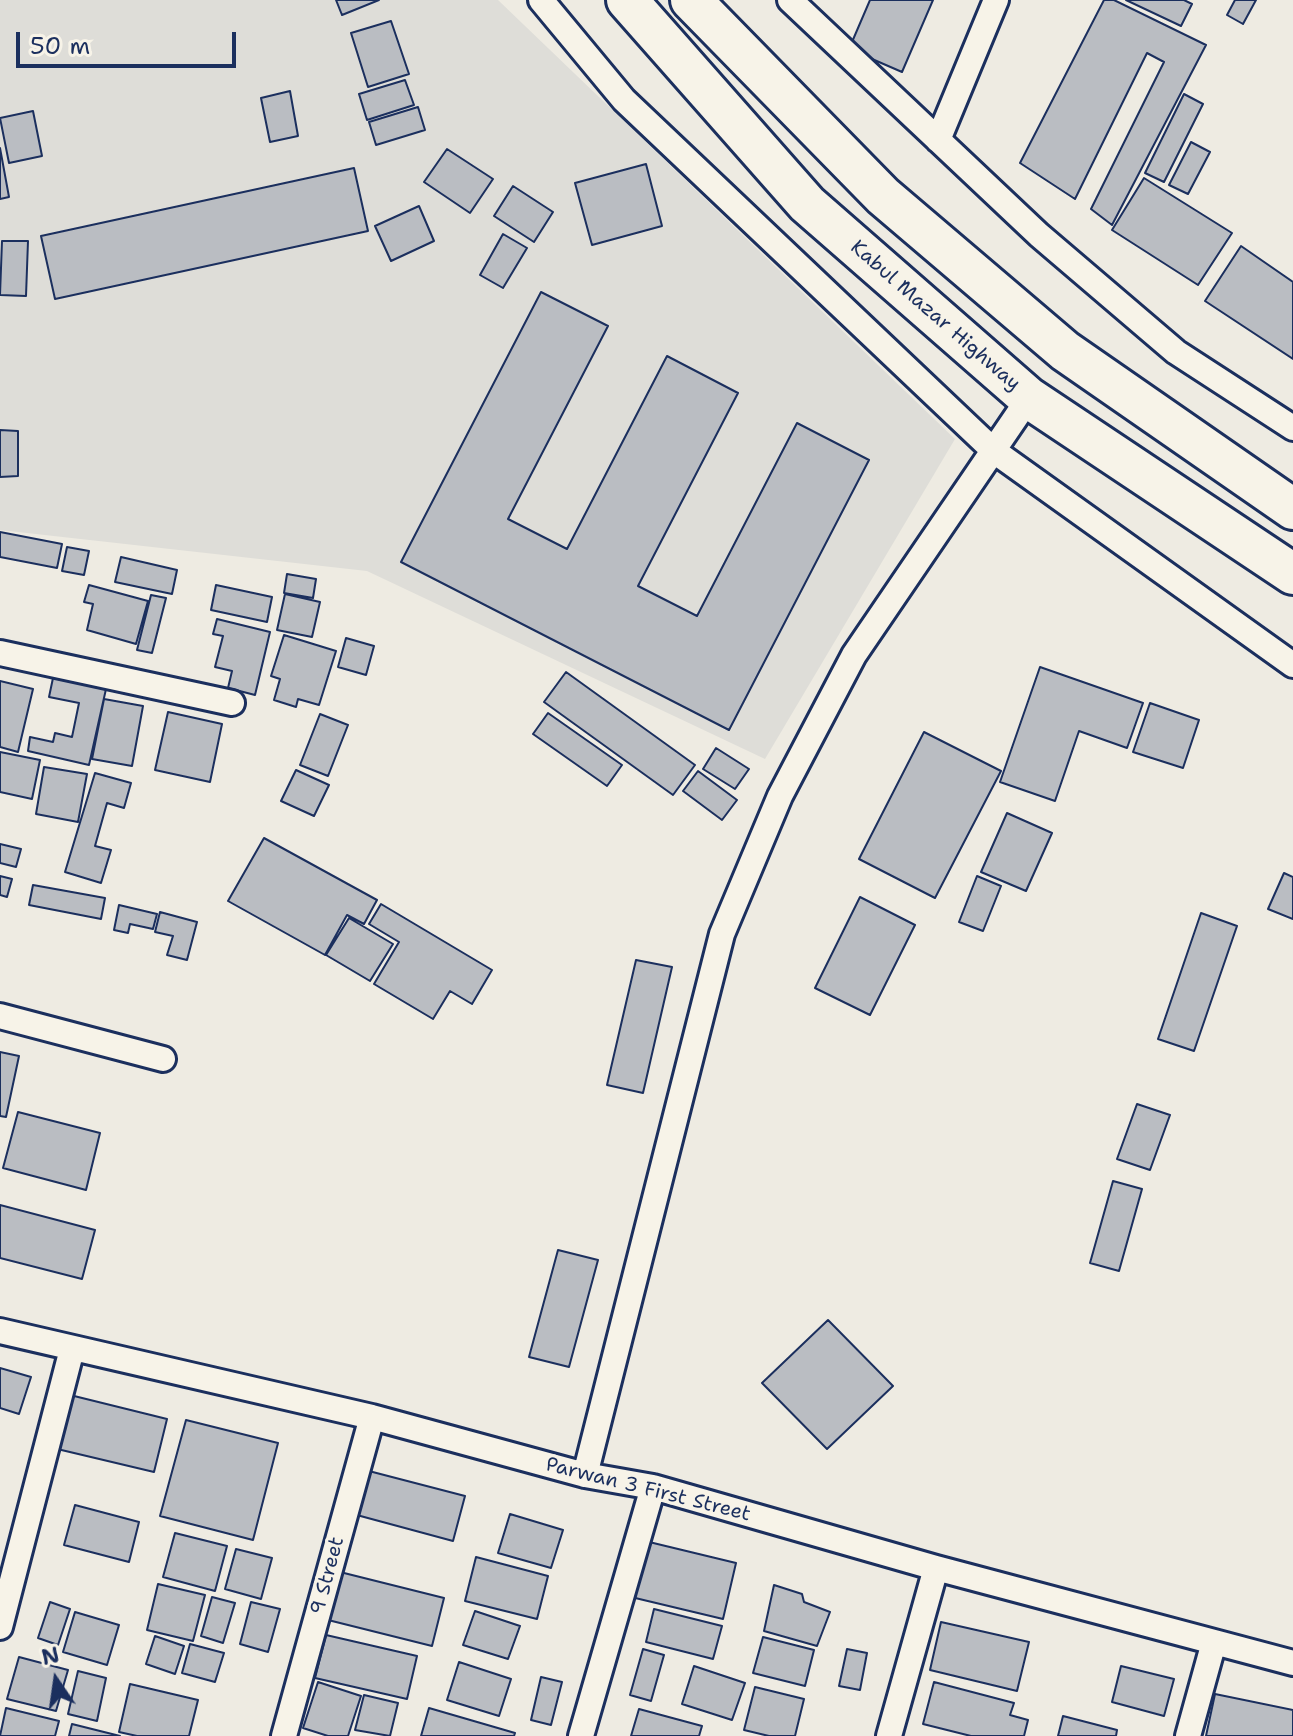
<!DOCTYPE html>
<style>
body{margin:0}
#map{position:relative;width:1293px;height:1736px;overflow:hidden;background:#eeebe2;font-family:"Shantell Sans",sans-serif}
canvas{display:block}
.north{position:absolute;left:16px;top:1640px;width:80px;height:80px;-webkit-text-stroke:6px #f7f3e8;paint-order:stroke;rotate:347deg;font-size:22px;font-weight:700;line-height:32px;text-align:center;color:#1b2f5e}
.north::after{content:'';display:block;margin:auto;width:28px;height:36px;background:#1b2f5e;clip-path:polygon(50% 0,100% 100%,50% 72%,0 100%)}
.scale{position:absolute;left:16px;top:32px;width:220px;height:36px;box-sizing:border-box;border:4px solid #1b2f5e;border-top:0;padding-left:10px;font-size:24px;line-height:28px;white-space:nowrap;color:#1b2f5e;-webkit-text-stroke:6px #f7f3e8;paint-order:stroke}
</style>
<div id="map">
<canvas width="1293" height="1736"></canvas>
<div class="north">N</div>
<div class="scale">50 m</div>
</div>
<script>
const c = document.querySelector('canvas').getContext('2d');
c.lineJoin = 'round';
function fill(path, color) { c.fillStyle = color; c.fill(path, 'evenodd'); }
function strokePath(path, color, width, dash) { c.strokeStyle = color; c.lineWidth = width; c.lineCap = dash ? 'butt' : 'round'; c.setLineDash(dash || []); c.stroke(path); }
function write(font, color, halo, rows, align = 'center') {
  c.font = font + ' "Shantell Sans",sans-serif'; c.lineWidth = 6; c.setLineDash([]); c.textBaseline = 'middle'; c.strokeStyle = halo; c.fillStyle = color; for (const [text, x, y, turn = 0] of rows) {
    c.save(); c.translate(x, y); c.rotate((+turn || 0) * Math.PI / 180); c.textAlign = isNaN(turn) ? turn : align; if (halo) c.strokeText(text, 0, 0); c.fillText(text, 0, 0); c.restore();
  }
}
fill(new Path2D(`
 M0 0H498L955 439 765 759 367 571 0 530Z`), '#deddd8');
const building = new Path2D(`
 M336 0H379L342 15Z
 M870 0H933L902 72 849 49Z
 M1104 0H1114L1206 45 1112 225 1091 209 1164 62 1147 53 1075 199 1020 163Z
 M1126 0H1184L1192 4 1181 26Z
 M1235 0H1256L1243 24 1227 15Z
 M391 21 409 74 368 87 351 33Z
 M405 80 414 105 367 120 359 94Z
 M290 91 298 136 270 142 261 98Z
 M1184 94 1203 104 1164 182 1145 173Z
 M418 107 425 130 376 145 369 122Z
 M33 111 42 156 9 163 0 118Z
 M1191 142 1210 152 1188 194 1169 185Z
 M0 148 9 197 0 199Z
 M447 149 493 179 470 213 424 182Z
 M646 164 662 226 592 245 575 183Z
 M354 168 368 231 55 299 41 236Z
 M1144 178 1232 233 1198 285 1112 230Z
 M513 186 553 212 534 242 494 216Z
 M419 206 434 241 391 261 375 226Z
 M503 234 527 248 503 288 480 275Z
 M2 241H28L26 296 0 295Z
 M1241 246 1293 282V359L1205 301Z
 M541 292 608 326 508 519 567 549 667 356 738 393 638 586 697 616 797 423 869 460 729 730 401 562Z
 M0 430 18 431V476L0 477Z
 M0 532 62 544 57 568 0 557Z
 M67 547 89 551 84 575 62 571Z
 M121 557 177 570 172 594 115 582Z
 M287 574 316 579 313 598 284 593Z
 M89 585 148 601 136 644 87 630 93 604 84 602Z
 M216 585 272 597 267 622 211 610Z
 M285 594 320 602 312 637 277 630Z
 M151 595 166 598 152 653 137 650Z
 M217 619 270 632 255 695 228 688 232 671 215 667 223 636 213 634Z
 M284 635 336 651 319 705 298 699 296 707 274 700 280 679 271 676Z
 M346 638 374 646 366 675 338 667Z
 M1040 667 1143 703 1127 748 1079 731 1055 801 1000 782Z
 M566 672 695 765 673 795 544 702Z
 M53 678 106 689 89 765 28 751 30 737 53 742 55 733 72 737 79 703 49 697Z
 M0 681 33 689 18 752 0 747Z
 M104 699 143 706 132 766 92 759Z
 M1150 703 1199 720 1183 768 1133 752Z
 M168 712 222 724 210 782 155 770Z
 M548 713 622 765 607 786 533 734Z
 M320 714 348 725 328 776 300 765Z
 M924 732 1001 771 935 898 859 859Z
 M716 748 749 769 735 789 703 769Z
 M0 752 40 760 32 799 0 792Z
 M44 767 87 774 78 822 36 814Z
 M296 770 329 785 314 816 281 801Z
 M698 771 737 800 722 820 683 791Z
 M95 773 131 783 124 808 107 803 95 846 111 850 101 883 65 872Z
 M1007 813 1052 833 1026 891 981 872Z
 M264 838 377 900 364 924 347 915 325 955 228 901Z
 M0 844 21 849 16 867 0 863Z
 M1284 873 1293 877V919L1268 909Z
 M0 876 12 879 7 897 0 895Z
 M977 876 1001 886 983 931 959 922Z
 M33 885 105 898 101 919 29 905Z
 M860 897 915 925 870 1015 815 988Z
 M381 904 492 970 472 1004 450 991 433 1019 374 984 399 942 369 924Z
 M119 905 157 914 153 929 130 924 128 933 114 930Z
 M160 912 197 922 187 960 167 955 173 936 155 932Z
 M1201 913 1237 926 1194 1051 1158 1039Z
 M349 918 393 944 370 981 326 955Z
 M636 960 672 967 643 1093 607 1085Z
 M0 1052 19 1056 6 1117 0 1116Z
 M1137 1104 1170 1115 1150 1170 1117 1159Z
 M18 1112 100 1133 86 1190 3 1168Z
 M1113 1181 1142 1189 1119 1271 1090 1263Z
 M0 1205 95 1230 82 1279 0 1258Z
 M558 1250 598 1260 569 1367 529 1357Z
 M828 1320 893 1386 827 1449 762 1383Z
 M0 1368 31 1377 19 1414 0 1408Z
 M66 1394 167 1419 154 1472 53 1448Z
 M186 1420 278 1443 253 1540 160 1516Z
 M365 1470 465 1496 453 1541 353 1514Z
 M75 1505 139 1522 129 1562 64 1545Z
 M510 1514 563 1530 551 1568 498 1553Z
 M175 1533 227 1546 215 1591 163 1577Z
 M645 1541 736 1563 723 1619 631 1597Z
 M236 1549 272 1558 261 1599 225 1589Z
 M476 1557 548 1576 537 1619 465 1601Z
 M340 1572 444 1598 432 1646 328 1620Z
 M158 1584 205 1595 193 1641 147 1630Z
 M774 1585 802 1594 804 1602 830 1612 817 1646 764 1631Z
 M212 1597 235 1603 223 1643 201 1636Z
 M50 1602 70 1609 58 1645 38 1638Z
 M251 1602 280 1609 268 1652 240 1644Z
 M654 1609 722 1626 713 1659 646 1642Z
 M475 1611 520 1626 508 1659 463 1645Z
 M75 1612 119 1625 107 1665 63 1652Z
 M941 1622 1029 1642 1017 1691 930 1670Z
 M326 1635 417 1656 407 1699 315 1678Z
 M155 1636 184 1646 175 1674 146 1664Z
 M763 1637 814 1650 805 1686 753 1673Z
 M190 1644 224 1653 215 1682 182 1673Z
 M643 1649 664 1655 651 1701 630 1695Z
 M847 1649 867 1653 860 1690 839 1686Z
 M19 1657 68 1670 56 1711 7 1699Z
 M459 1662 511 1679 499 1716 447 1700Z
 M694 1666 745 1683 732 1720 682 1704Z
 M1121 1666 1174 1679 1164 1716 1112 1702Z
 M78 1671 106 1678 97 1721 68 1714Z
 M541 1677 562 1682 551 1725 531 1720Z
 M318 1682 361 1696 348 1736H328L303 1728Z
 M934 1682 1014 1703 1010 1715 1028 1720 1024 1736H971L923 1724Z
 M130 1684 198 1700 189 1736H137L119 1732Z
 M755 1687 804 1699 795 1736H769L744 1730Z
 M1215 1694 1293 1710V1736H1206Z
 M364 1695 398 1703 390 1736 355 1730Z
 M6 1708 59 1721 55 1736H0Z
 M429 1708 515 1733 514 1736H421Z
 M639 1709 702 1726 699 1736H631Z
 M1063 1716 1117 1730 1116 1736H1058Z
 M72 1724 120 1736H69Z`);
fill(building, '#babdc2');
strokePath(building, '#1b2f5e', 2);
const minor = new Path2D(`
 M541 0 624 100 994 451 1293 665
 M790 0 1039 235 1176 352 1293 428
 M938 140 996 0
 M0 653 232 703
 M0 1016 163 1059
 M0 1331 372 1417 585 1475 653 1487 936 1568 1293 1663
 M585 1475 722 934 780 796 854 655 1029 398
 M0 1627 72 1349
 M284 1736 372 1417
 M581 1736 653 1487
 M889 1736 936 1568
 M1188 1736 1214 1642`);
const trunk = new Path2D(`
 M627 0 807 204 1029 398 1293 574
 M691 0 883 196 1065 351 1293 509`);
strokePath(minor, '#1b2f5e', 30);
strokePath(trunk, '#1b2f5e', 46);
strokePath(minor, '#f7f3e8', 24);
strokePath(trunk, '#f7f3e8', 40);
write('20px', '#1b2f5e', '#f7f3e8', [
 ["Kabul Mazar Highway",935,316,41],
 ["Parwan 3 First Street",648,1490,14],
 ["9 Street",328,1576,-75]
]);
</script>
